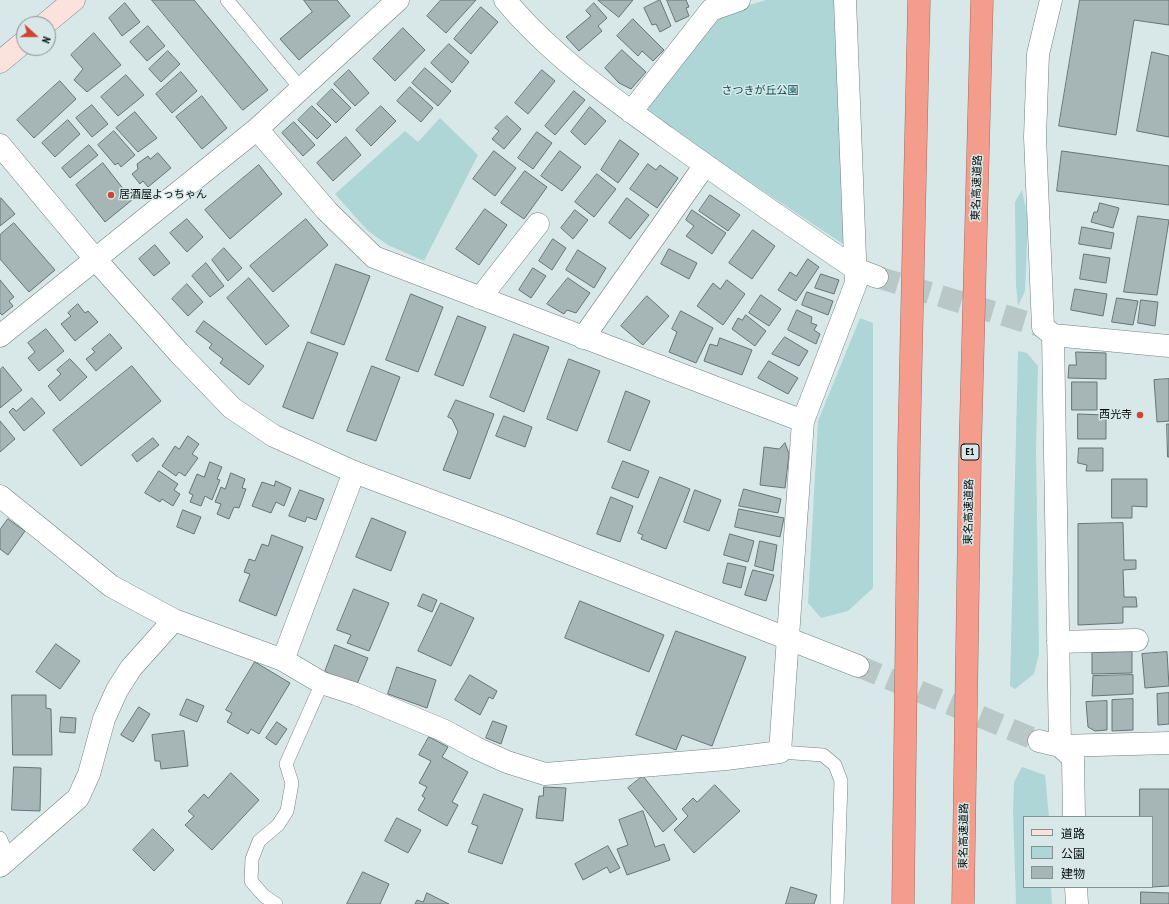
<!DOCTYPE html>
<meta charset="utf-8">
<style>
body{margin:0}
#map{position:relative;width:1169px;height:904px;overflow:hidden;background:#d8e8e8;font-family:"PT Sans Narrow","Noto Sans JP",sans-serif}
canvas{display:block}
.legend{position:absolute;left:1023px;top:816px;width:130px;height:72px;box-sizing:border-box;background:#d8e8e8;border:1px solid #859090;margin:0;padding:5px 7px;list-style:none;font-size:12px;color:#080d0d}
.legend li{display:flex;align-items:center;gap:8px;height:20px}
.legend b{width:20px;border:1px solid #859090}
.north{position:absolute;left:16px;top:16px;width:40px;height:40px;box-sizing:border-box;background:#d8e8e8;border:1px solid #859090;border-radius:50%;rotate:111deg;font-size:11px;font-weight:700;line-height:16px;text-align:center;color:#080d0d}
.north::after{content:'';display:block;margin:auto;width:14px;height:18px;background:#d14430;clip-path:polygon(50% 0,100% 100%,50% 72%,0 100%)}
</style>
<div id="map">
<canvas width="1169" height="904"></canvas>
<ul class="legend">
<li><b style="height:5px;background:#fce2dd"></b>道路</li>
<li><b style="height:11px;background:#aed6d7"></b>公園</li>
<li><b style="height:11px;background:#a6b5b6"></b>建物</li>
</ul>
<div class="north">N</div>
</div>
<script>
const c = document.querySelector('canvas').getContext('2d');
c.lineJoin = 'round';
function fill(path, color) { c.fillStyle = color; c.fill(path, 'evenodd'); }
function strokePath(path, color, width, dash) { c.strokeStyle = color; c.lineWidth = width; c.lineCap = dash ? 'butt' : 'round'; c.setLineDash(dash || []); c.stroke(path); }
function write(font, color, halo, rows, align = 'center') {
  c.font = font + ' "PT Sans Narrow","Noto Sans JP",sans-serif'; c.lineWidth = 3; c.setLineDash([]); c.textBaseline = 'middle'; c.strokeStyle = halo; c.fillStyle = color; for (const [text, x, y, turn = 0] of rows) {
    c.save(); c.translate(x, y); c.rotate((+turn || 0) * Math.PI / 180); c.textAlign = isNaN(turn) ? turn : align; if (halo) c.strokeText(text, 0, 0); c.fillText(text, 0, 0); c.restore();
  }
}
fill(new Path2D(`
 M766 0H839L849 248 640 109 714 16Z
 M440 118 478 155 424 261 388 245 368 231 335 194 405 131 418 142Z
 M1022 190 1028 220 1025 291 1018 306 1016 285 1015 202Z
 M860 318 873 323V588L848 611 821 618 808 603 818 421Z
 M1018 351 1027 353 1038 366 1036 449 1039 654 1034 674 1015 689 1010 686Z
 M1022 767 1045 775 1049 817H1024V887H1051L1052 904H1016L1013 811 1014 782Z`), '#aed6d7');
const building = new Path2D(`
 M152 0H194L268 90 243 110Z
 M304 0H337L350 16 299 60 280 39 312 12Z
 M441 0H476L446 33 427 16Z
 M598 0H633L619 17Z
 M660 0 671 26 660 32 656 24 652 25 644 8Z
 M667 0H686L689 7 686 8 689 16 676 22Z
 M1080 0H1169V25L1134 20 1116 135 1059 126Z
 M125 3 140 22 122 36 109 18Z
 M594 3 607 18 598 26 602 31 579 51 566 37 591 16 586 11Z
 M481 7 498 22 471 54 454 39Z
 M633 19 664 50 653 61 642 51 638 56 617 36Z
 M148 26 165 46 147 61 130 42Z
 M403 28 425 50 395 81 373 59Z
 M94 33 121 65 87 92 74 80 83 69 71 55Z
 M449 44 469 62 452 83 431 63Z
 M622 50 646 72 631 89 619 83 605 68Z
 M168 51 180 64 161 82 149 69Z
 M1152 52 1169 56V137L1137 131Z
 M425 68 451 91 438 106 412 83Z
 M349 70 369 93 355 106 334 84Z
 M542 70 555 81 528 114 515 103Z
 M181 72 197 91 172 113 156 94Z
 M126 75 144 95 118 116 101 97Z
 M60 81 76 99 34 138 17 120Z
 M410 87 433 108 421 122 397 101Z
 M332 89 351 108 336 123 317 104Z
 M574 91 585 100 555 135 545 126Z
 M202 96 227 128 202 149 176 117Z
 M92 105 108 124 92 137 76 118Z
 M312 106 331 125 317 139 298 120Z
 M381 106 396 121 371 146 356 130Z
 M590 107 606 121 585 145 571 132Z
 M135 112 157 138 138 152 116 128Z
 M507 116 521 129 504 149 492 139 499 131 495 128Z
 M68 120 80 134 55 157 42 143Z
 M294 122 315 145 303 156 282 133Z
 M114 131 135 155 121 167 118 163 115 165 98 145Z
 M537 132 552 143 533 169 518 158Z
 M346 137 361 155 333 181 317 163Z
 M620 140 639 154 618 183 601 170Z
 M89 145 98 155 70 178 62 168Z
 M494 151 516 168 495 196 473 179Z
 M560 151 581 167 562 191 541 176Z
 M1062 151 1169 166V205L1057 191Z
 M158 153 171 168 148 187 143 181 140 184 132 174 138 169 137 164 148 156 150 159Z
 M103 163 132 200 105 222 76 185Z
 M648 164 656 170 660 165 678 178 657 208 630 189Z
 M259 165 282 194 230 239 205 210Z
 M525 171 547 187 524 219 501 203Z
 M597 174 616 189 594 217 575 202Z
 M710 195 740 215 728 231 699 211Z
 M1 198 15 214 0 226V199Z
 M627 198 649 215 630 239 609 223Z
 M1100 203 1119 208 1113 228 1091 222 1094 212H1097Z
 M485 209 507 225 479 265 456 249Z
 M575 210 588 220 573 239 561 228Z
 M692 210 726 233 712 254 686 236 694 226 686 220Z
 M1138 216 1169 220 1157 295 1124 292Z
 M187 219 203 237 187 252 170 233Z
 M306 219 328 245 273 292 250 266Z
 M14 223 55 270 29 292 0 259V235Z
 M1082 227 1114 233 1111 249 1079 244Z
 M753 230 775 246 752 279 729 263Z
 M553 239 566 248 552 270 539 261Z
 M155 245 170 263 154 276 139 259Z
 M224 248 242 268 228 281 212 260Z
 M669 249 697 263 689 279 661 264Z
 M578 250 606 268 594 288 566 270Z
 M1084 254 1110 258 1106 283 1080 279Z
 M808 259 819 267 796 301 778 290 790 272 796 276Z
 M206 263 224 286 210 297 192 276Z
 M336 264 370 276 344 345 311 333Z
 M533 268 546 276 531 298 519 290Z
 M821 274 839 280 834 294 815 288Z
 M249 278 289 326 266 345 227 298Z
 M568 278 590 293 576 313 567 310 564 314 547 304Z
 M0 280 14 297 9 301 13 306 2 315 0 313Z
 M727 280 745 294 723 325 697 306 713 283 720 289Z
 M187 284 203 302 188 316 172 299Z
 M1075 289 1107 294 1103 316 1071 310Z
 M807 292 833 301 828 315 802 305Z
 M411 294 443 307 418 372 386 360Z
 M761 295 781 309 769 326 749 313Z
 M647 296 669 316 643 345 621 326Z
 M1117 298 1138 301 1133 325 1112 322Z
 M1141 300 1158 302 1155 326 1138 323Z
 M78 304 85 313 88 311 98 322 75 341 61 324 71 316 68 313Z
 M797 310 812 317 811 323 817 325 814 330 820 334 816 344 788 330Z
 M681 311 713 328 696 363 669 352 677 332 672 329Z
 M746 315 766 331 755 346 732 329 738 318 742 320Z
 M458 316 486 327 463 386 435 375Z
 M204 321 264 366 249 385 220 363 223 359 209 348 212 344 196 332Z
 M46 329 64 351 39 371 28 358 35 352 28 343Z
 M110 334 122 348 96 371 86 359 95 352 92 349Z
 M514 334 549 347 524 412 490 397Z
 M785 337 808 351 799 366 772 354Z
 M720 338 752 350 742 375 704 361 710 344 717 346Z
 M308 342 338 353 313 419 283 407Z
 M1076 352 1106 353V379L1068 378 1069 365H1076Z
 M70 359 87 377 60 401 48 386 61 374 57 370Z
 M569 359 600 371 577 431 547 419Z
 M769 361 798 378 788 394 758 378Z
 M132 366 161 401 81 466 53 430Z
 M372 366 400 377 376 441 347 431Z
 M3 367 22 390 0 408V370Z
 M1169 379V421L1157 422 1154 380Z
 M1072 382H1097V410H1072Z
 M626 391 650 401 630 451 608 442Z
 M32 398 45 413 24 431 9 412 13 408 16 411Z
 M456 400 494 414 470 479 443 470 458 432 452 419 448 417Z
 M1078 414 1106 415V439H1078Z
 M504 416 532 427 525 447 496 436Z
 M0 421 15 439 0 452Z
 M1167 424H1169V457H1168Z
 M188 436 199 444 192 454 198 458 185 476 179 472 176 476 162 466 175 446 179 449Z
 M153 438 159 445 137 462 132 455Z
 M785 443 789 454 785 488 760 485 764 447 779 449Z
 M1079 448H1103V471H1086L1087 465 1078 463Z
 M623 461 649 471 638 498 612 488Z
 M210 462 222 467 217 479 220 480 212 500 205 496 201 506 190 502 193 495 189 493 197 474 204 477Z
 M159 471 178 484 174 490 180 494 173 506 162 499 160 502 145 493Z
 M231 473 245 479 242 488 246 489 239 508 234 507 229 519 217 514 221 504 215 502 221 487 225 489Z
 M660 477 690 489 666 549 641 539 643 535 638 533Z
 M1112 479H1147V507L1132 506V518H1112Z
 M276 481 291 488 284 506 276 502 271 513 252 506 262 482 274 486Z
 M744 489 781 499 778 513 739 506Z
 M300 490 324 499 316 520 307 517 305 522 289 516Z
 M695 490 721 500 709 531 684 522Z
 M611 497 633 506 620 542 597 534Z
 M739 509 784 518 780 537 735 527Z
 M183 510 201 517 194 534 177 527Z
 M372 518 406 532 391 571 356 557Z
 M8 519 25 531 8 555 0 549V530Z
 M1123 523 1124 560H1136V569L1123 570 1124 597H1136L1137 607H1123V623L1078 625V524Z
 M730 534 754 541 748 562 724 555Z
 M272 535 303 547 276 616 239 601 250 574 244 572 249 559 255 561 262 544 268 546Z
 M760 541 777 545 773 571 755 566Z
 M728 563 746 567 741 588 723 583Z
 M753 570 774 575 766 601 745 595Z
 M354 589 389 603 369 651 347 643 351 635 337 630Z
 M423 594 437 600 432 612 418 606Z
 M580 601 664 635 649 672 565 638Z
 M441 603 474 618 451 666 418 651Z
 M676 631 746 657 712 746 682 735 676 750 636 735Z
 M56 644 80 661 60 689 36 672Z
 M335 645 368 658 357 684 325 672Z
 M1132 652V673L1092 674V653Z
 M1167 652 1169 686 1145 688 1142 654Z
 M255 662 290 683 259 734 251 729 248 734 227 722 232 713 226 710Z
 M397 667 436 680 427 708 388 694Z
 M470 675 497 691 493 699 489 697 480 715 455 700Z
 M1133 675V694L1092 696 1093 676Z
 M1169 693V724L1158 725 1157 694Z
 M12 695H46V708L51 709 52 755H13Z
 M187 699 204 706 197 722 180 715Z
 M1133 699V730L1112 731V700Z
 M1107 701V730L1095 731 1088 727 1086 702Z
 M139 707 150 714 133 742 121 735Z
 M61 717 76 718 75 733 60 732Z
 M493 721 507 726 501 744 486 738Z
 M277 722 287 729 276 745 266 738Z
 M184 731 188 766 161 769 160 761H155L152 735Z
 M429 737 448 747 442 757 468 772 452 802 458 805 447 826 418 810 425 798 422 796 427 787 419 783 431 761 419 755Z
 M14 767 41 768 40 811 12 810Z
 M231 773 259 800 212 850 185 825 194 816 188 811 204 794 208 798Z
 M643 776 677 819 663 832 628 788Z
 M715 785 740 811 694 853 674 830 688 816 682 809 693 798 697 802Z
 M544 787 566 788 563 821 536 818 539 796H543Z
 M1140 789H1169V886L1152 887V817H1140Z
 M484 794 523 809 502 864 468 852 478 826 472 824Z
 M643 811 655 847 664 844 670 860 627 875 617 849 628 845 619 820Z
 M397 818 421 830 408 853 385 841Z
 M153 829 174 850 154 871 133 850Z
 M608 846 620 868 610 873 607 867 583 880 575 864Z
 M363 872 389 884 380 904H347Z
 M791 887 817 895 814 904H786Z
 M1141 892 1169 893V904H1141Z
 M427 893 449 904H415L417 900 423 902Z`);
fill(building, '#a6b5b6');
strokePath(building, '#667475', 1);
strokePath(new Path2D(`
 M877 277 1043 327`), '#b9c7c7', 22, [22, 11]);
strokePath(new Path2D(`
 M858 666 1039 741`), '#b9c7c7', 22, [22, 11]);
const service = new Path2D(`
 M227 0 302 90
 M780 752 823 755 835 765 841 781 837 904
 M0 838 9 858
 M276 904 264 896 251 881 252 859 259 841 278 825 287 811 292 783 286 764 322 683`);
const minor = new Path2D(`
 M505 0C550 54 609 96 666 137 729 182 792 226 856 269L877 277
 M1051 0 1038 54 1035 137 1043 327 1053 335 1060 746
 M631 112 711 10 739 0
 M257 129 327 211 374 257 803 421
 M480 298 538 224
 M1053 335 1169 346
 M0 336 257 129 398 0
 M583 338 705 165
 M0 496 111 586 174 620 283 660 322 683 356 694 445 731 476 748 507 762 545 774 726 759 780 752 803 421 856 283 845 0
 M1058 642 1137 640
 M283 660 354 472
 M0 866 78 798 89 774 104 719 117 690 131 668 174 620`);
const tertiary = new Path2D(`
 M0 145 96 260 179 353 232 408 274 436 354 472 512 531 858 666
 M1039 741 1060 746 1169 743
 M1060 746 1073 758 1074 817
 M1076 887 1077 904`);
const secondary = new Path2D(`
 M45 24 74 0
 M0 62 24 42`);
const motorway = new Path2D(`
 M903 904 909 445 919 0
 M963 904 970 456 982 0`);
strokePath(service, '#728181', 14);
strokePath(minor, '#728181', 23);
strokePath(tertiary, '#728181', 23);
strokePath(secondary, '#728181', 23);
strokePath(motorway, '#a16b60', 23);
strokePath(service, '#fff', 13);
strokePath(minor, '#fff', 22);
strokePath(tertiary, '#fff', 22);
strokePath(secondary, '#fce2dd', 22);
strokePath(motorway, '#f49d8d', 22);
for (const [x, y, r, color] of [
 [111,195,4,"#d14430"],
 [1140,415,4,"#d14430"]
]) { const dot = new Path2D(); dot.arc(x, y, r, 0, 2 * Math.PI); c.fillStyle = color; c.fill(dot); strokePath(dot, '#d8e8e8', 1.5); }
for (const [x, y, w] of [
 [970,452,18]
]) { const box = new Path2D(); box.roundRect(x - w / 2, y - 8, w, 16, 3); c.fillStyle = '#d8e8e8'; c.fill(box); strokePath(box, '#080d0d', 1); }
write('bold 10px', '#080d0d', null, [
 ["E1",970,452]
]);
write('11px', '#084d50', '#d8e8e8', [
 ["さつきが丘公園",760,91]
]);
write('11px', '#080d0d', '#d8e8e8', [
 ["東名高速道路",977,188,-88],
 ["東名高速道路",969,512,-89],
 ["東名高速道路",964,836,-89]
]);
write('11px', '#080d0d', '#d8e8e8', [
 ["居酒屋よっちゃん",119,195],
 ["西光寺",1132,415,"right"]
], 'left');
</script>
